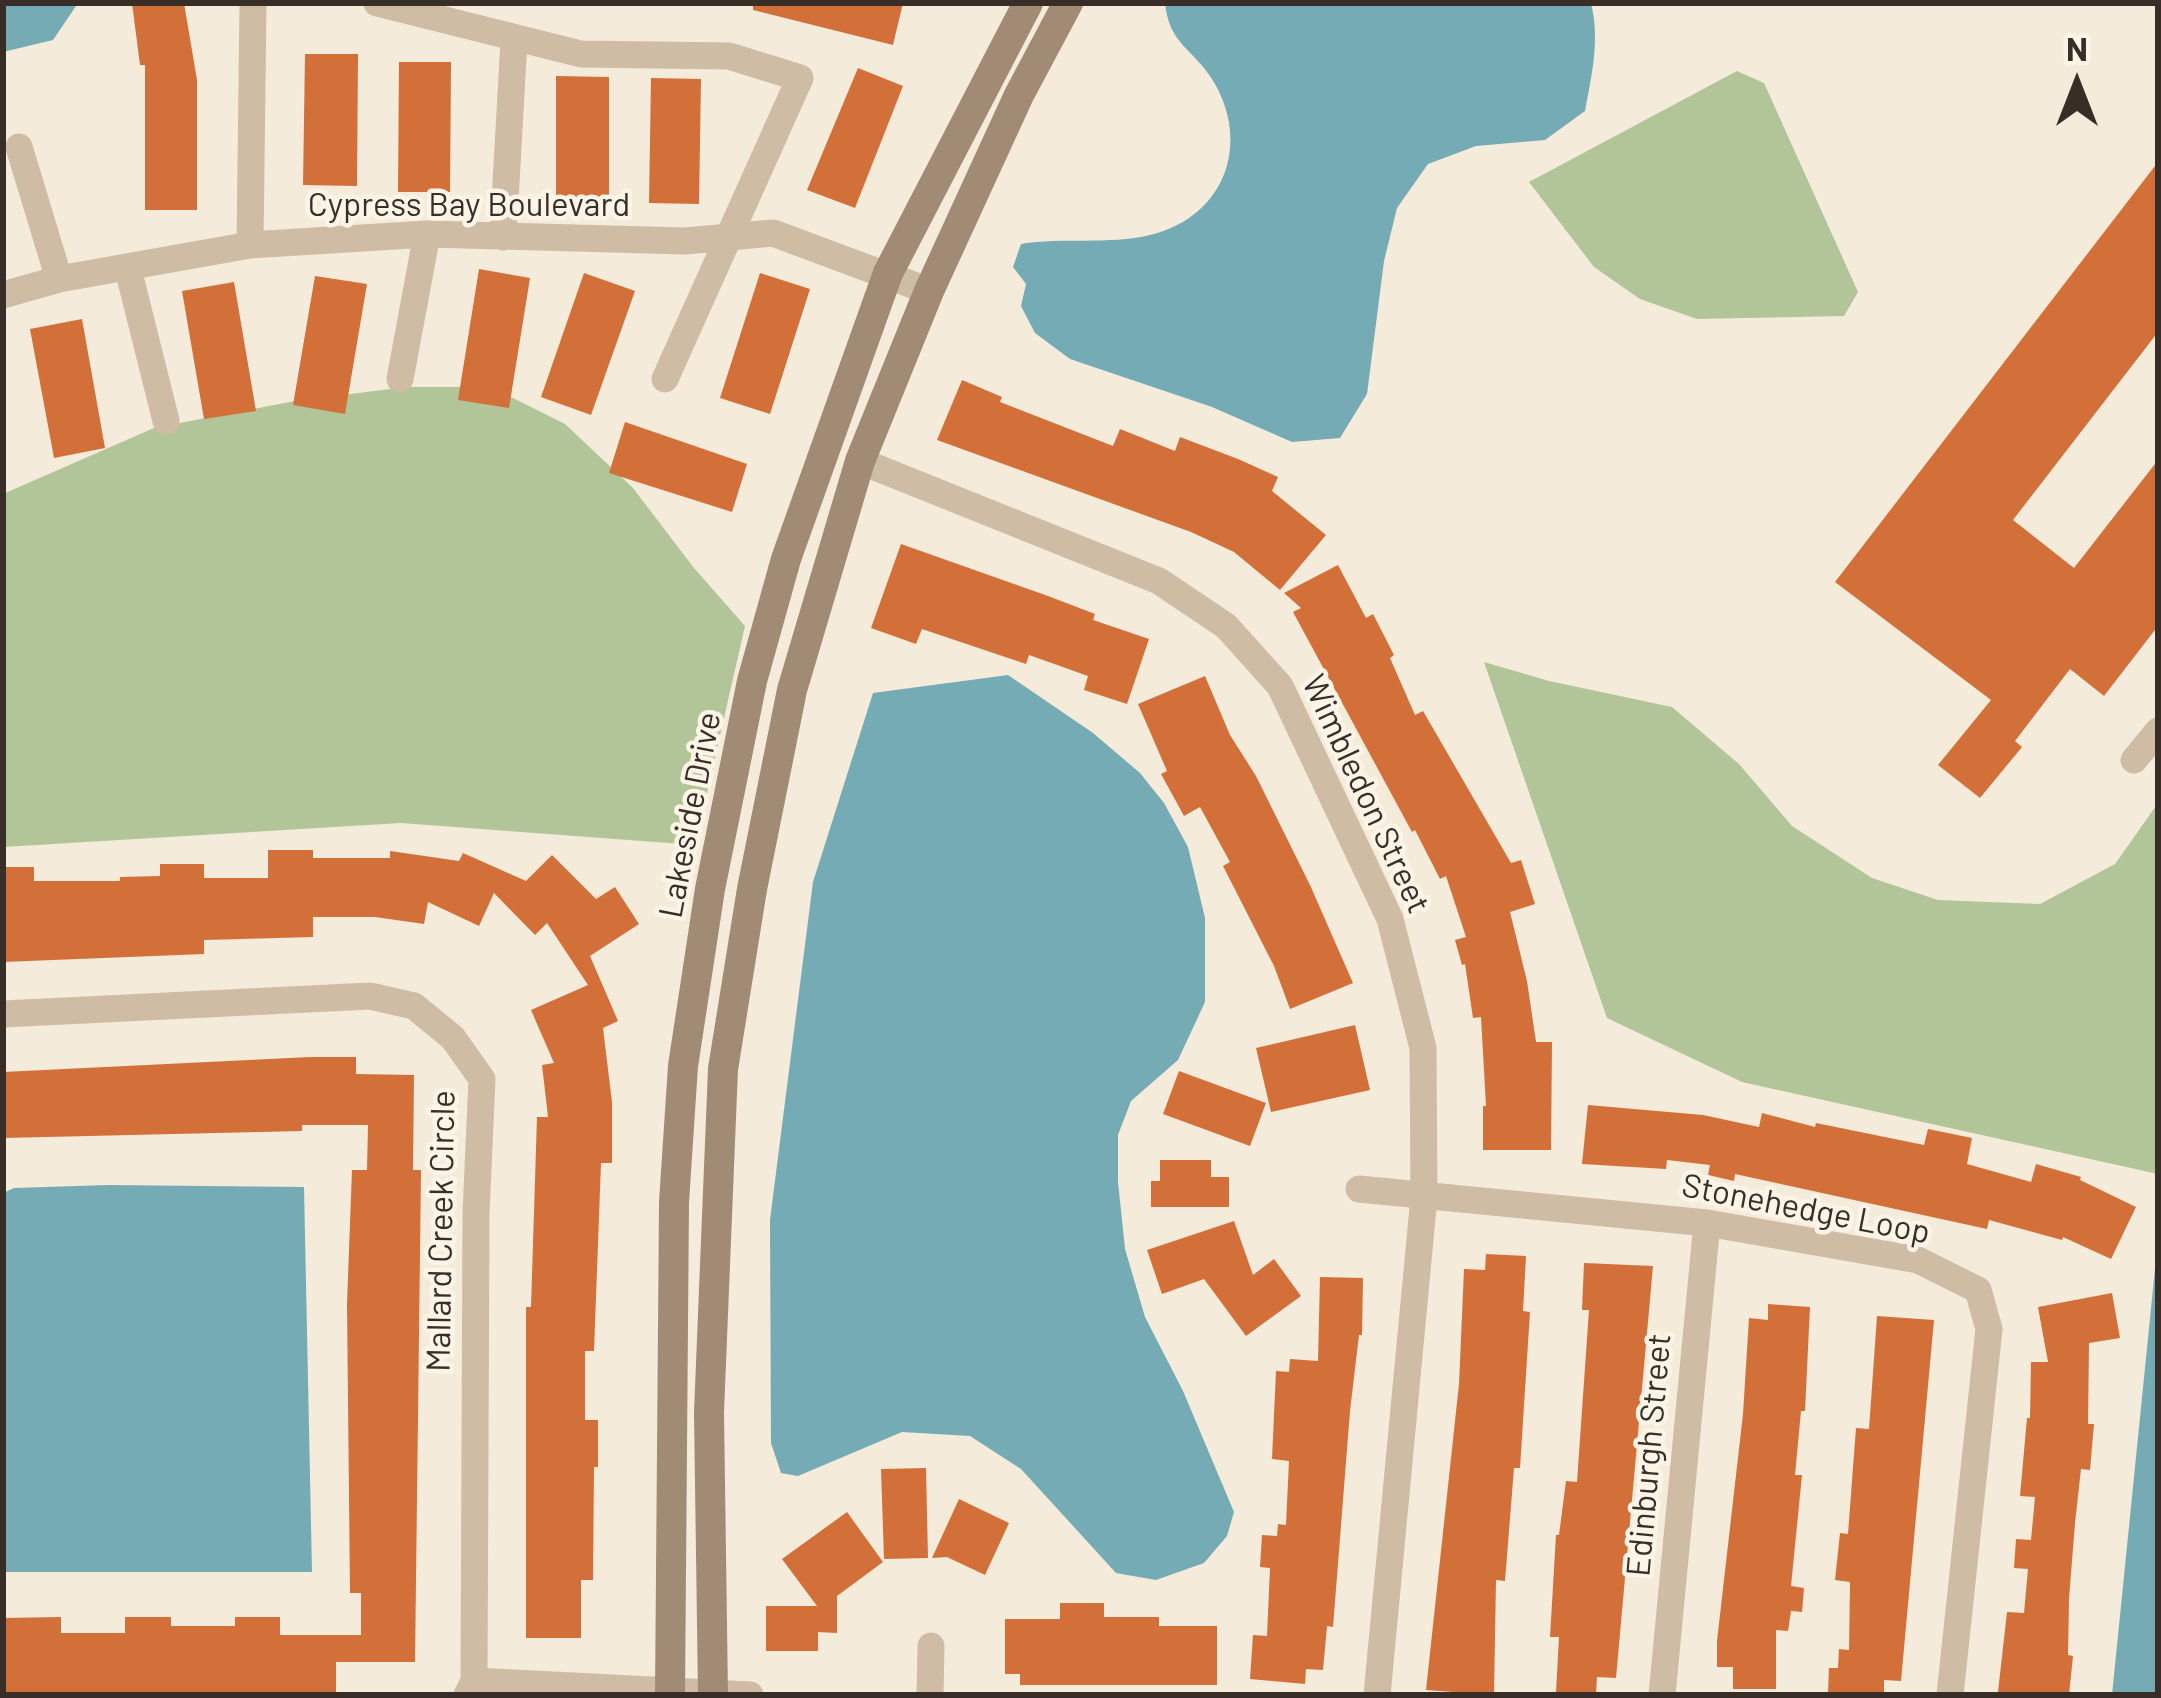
<!DOCTYPE html>
<style>
body{margin:0}
#map{position:relative;width:2161px;height:1698px;overflow:hidden;background:#f4ebda;font-family:Barlow,sans-serif}
canvas{display:block}
.frame{position:absolute;inset:0;border:6px solid #392e27;pointer-events:none}
.north{position:absolute;left:2017px;top:24px;width:120px;height:120px;-webkit-text-stroke:9px #fbf4e7;paint-order:stroke;rotate:0deg;font-size:33px;font-weight:700;line-height:48px;text-align:center;color:#392e27}
.north::after{content:'';display:block;margin:auto;width:42px;height:54px;background:#392e27;clip-path:polygon(50% 0,100% 100%,50% 72%,0 100%)}
</style>
<div id="map">
<canvas width="2161" height="1698"></canvas>
<div class="frame"></div>
<div class="north">N</div>
</div>
<script>
const c = document.querySelector('canvas').getContext('2d');
c.lineJoin = 'round';
function fill(path, color) { c.fillStyle = color; c.fill(path, 'evenodd'); }
function strokePath(path, color, width, dash) { c.strokeStyle = color; c.lineWidth = width; c.lineCap = dash ? 'butt' : 'round'; c.setLineDash(dash || []); c.stroke(path); }
function write(font, color, halo, rows, align = 'center') {
  c.font = font + ' Barlow,sans-serif'; c.lineWidth = 9; c.setLineDash([]); c.textBaseline = 'middle'; c.strokeStyle = halo; c.fillStyle = color; for (const [text, x, y, turn = 0] of rows) {
    c.save(); c.translate(x, y); c.rotate((+turn || 0) * Math.PI / 180); c.textAlign = isNaN(turn) ? turn : align; if (halo) c.strokeText(text, 0, 0); c.fillText(text, 0, 0); c.restore();
  }
}
fill(new Path2D(`
 M1737 71 1764 83 1858 292 1844 316 1697 319 1640 299 1594 267 1529 182Z
 M406 387H491L565 424 633 488 694 568 745 626 695 845 401 823 3 847V494L154 428 295 401Z
 M1484 662 1549 681 1672 707 1739 764 1792 826 1872 878 1938 900 2040 904 2115 864 2158 803V1174L1742 1082 1607 1018Z`), '#b1c598');
fill(new Path2D(`
 M3 3H78L53 40 3 52Z
 M1165 3H1591C1600 40 1592 74 1585 111L1545 140 1476 146 1428 164 1397 208 1384 261 1367 394 1340 438 1292 442 1212 407 1070 359 1035 333 1021 306 1026 284 1013 267 1021 244C1063 237 1108 245 1150 235 1225 217 1252 143 1212 79 1193 49 1169 44 1165 3Z
 M1008 675 1093 733 1140 773 1164 803 1188 847 1205 918V1002L1178 1060 1131 1101 1118 1135V1182L1125 1249 1145 1317 1183 1391 1234 1512 1227 1536 1204 1563 1156 1580 1116 1573 1021 1469 970 1436 902 1432 798 1476 781 1473 771 1443 770 1220 813 882 873 693Z
 M108 1185 304 1187 312 1572H3V1193L14 1188Z
 M2158 1239V1695H2112Z`), '#75abb5');
fill(new Path2D(`
 M132 3H184L197 80V210H145V65H140Z
 M753 3H903L893 45 753 10Z
 M305 54H358L357 186 303 185Z
 M399 62H451L450 192H398Z
 M858 68 903 86 855 208 807 190Z
 M556 76 609 77V207H556Z
 M651 78 701 79 699 204 649 203Z
 M2158 162V332L2013 520 2074 568 2158 460V626L2104 696 2070 669 2015 741 2022 747 1980 798 1938 765 1991 700 1835 582Z
 M479 269 530 278 509 408 458 400Z
 M584 273 635 291 591 415 541 397Z
 M760 273 810 289 770 414 720 398Z
 M315 276 367 284 345 414 293 405Z
 M234 282 256 411 204 419 182 291Z
 M82 319 105 448 54 458 30 329Z
 M962 380 1002 397 1000 402 1113 446 1120 429 1175 451 1180 437 1238 459 1278 477 1272 491 1326 535 1280 590 1234 552 1191 532 937 440Z
 M625 422 747 464 732 512 609 473Z
 M901 544 1048 596 1095 614 1093 620 1149 639 1127 704 1084 690 1088 676 1029 655 1026 664 922 629 916 644 871 628Z
 M1338 565 1366 618 1373 614 1394 655 1390 658 1415 715 1423 711 1511 863 1521 860 1535 904 1510 912 1527 981 1536 1042H1552L1551 1150H1483V1106H1486L1481 1017 1473 1018 1465 964 1462 965 1455 940 1466 937 1446 876 1440 879 1415 830 1412 832 1293 612 1301 608 1284 593Z
 M1205 676 1230 735 1256 776 1310 885 1353 983 1290 1009 1274 966 1223 866 1230 862 1200 807 1184 816 1161 774 1167 771 1138 704Z
 M268 850H313V858H390V851L459 861 463 853 526 881 552 855 596 899 615 887 639 924 590 956 618 1021 603 1028 612 1102V1163H601L594 1351H585V1420H598V1467H594L593 1580H581V1638H526V1307H531L537 1117H548L542 1065 554 1063 531 1010 588 985 547 923 535 935 494 893 479 926 428 902 424 924 375 917H313V937L204 940V954L3 962V867H34V881H120V877L160 876V864H204V878H268Z
 M1355 1025 1370 1090 1271 1112 1256 1048Z
 M310 1057H356V1074L414 1075 413 1170H421L415 1662H336V1695H3V1618L61 1617V1633H125V1617H171V1626H235V1617H280V1635H361V1593H350L347 1304 352 1170H367L368 1125H302V1131L3 1138V1072Z
 M1179 1071 1266 1103 1250 1146 1163 1114Z
 M1588 1105 1703 1115 1759 1127 1762 1113 1815 1127 1816 1123 1924 1145 1928 1129 1972 1138 1967 1164 2031 1182 2036 1164 2081 1177 2080 1180 2136 1207 2111 1259 2063 1237 2062 1240 1989 1220 1987 1229 1735 1174 1734 1181 1708 1175 1710 1165 1667 1160 1666 1169 1582 1164Z
 M1160 1160H1211V1177H1229V1207H1151V1181H1160Z
 M1234 1221 1253 1275 1274 1259 1301 1296 1246 1336 1204 1279 1162 1294 1147 1250Z
 M1486 1254 1526 1256 1523 1311 1530 1312 1520 1468H1514L1505 1581 1496 1580 1494 1695 1426 1690 1459 1384 1464 1269 1485 1270Z
 M1584 1263 1653 1266 1616 1678 1597 1677 1596 1694 1556 1692 1559 1637H1550L1556 1535H1559L1566 1481 1577 1482 1589 1310H1582Z
 M1320 1277 1363 1278 1362 1335H1359L1350 1411 1333 1627 1327 1626 1323 1670 1306 1669 1305 1684 1250 1679 1253 1635 1267 1636 1270 1568 1260 1567 1262 1535 1277 1536 1278 1524 1286 1525 1289 1461 1272 1459 1276 1371 1289 1372 1290 1359 1318 1361Z
 M2112 1293 2120 1338 2089 1343 2088 1424H2094L2090 1470 2081 1469 2075 1523 2069 1599 2068 1655 2073 1656 2069 1695 1998 1692 2007 1612 2024 1613 2028 1569 2014 1568 2016 1539 2031 1540 2035 1497 2020 1496 2027 1418H2030L2031 1362H2048L2038 1307Z
 M1768 1304 1810 1307 1805 1411H1801L1795 1475H1802L1791 1586 1804 1588 1802 1612 1791 1611 1788 1631 1776 1630V1689H1733V1667H1717V1641L1743 1414 1749 1318 1768 1320Z
 M1877 1316 1934 1320 1901 1681 1884 1680V1695L1828 1692 1829 1668H1838L1839 1649 1849 1650 1850 1582 1835 1580 1840 1533 1848 1534 1856 1428 1869 1429Z
 M926 1468 928 1558 884 1559 881 1469Z
 M959 1499 1009 1523 985 1575 947 1557 932 1558Z
 M847 1512 883 1562 837 1596V1633L818 1632V1651H766V1606H817L782 1559Z
 M1060 1603H1104V1617H1159V1626H1217V1685H1020V1674H1005V1619H1060Z`), '#d37039');
strokePath(new Path2D(`
 M377 3 581 54 729 56 800 78 665 379
 M19 147 59 279
 M503 237 514 40
 M250 245 253 3
 M128 269 166 421
 M3 295 59 279 250 245 427 234 685 241 773 233 929 291
 M400 379 427 234
 M860 461 1159 581 1226 626 1280 686 1390 919 1423 1048 1424 1197 1377 1695
 M2134 760 2158 731
 M3 1014 370 996 414 1006 453 1038 482 1079 476 1213 474 1681 467 1695
 M1359 1189 1707 1223 1918 1260 1978 1290 1989 1329 1950 1695
 M474 1681 750 1695
 M930 1695 931 1646
 M1662 1695 1707 1223`), '#cebca4', 27);
strokePath(new Path2D(`
 M670 1695 674 1202 683 1066 710 889 752 681 786 559 888 273 1028 3
 M713 1695 709 1412 723 1069 752 889 792 690 860 461 929 291 1019 95 1068 3`), '#a28b75', 30);
write('33px', '#392e27', '#fbf4e7', [
 ["Cypress Bay Boulevard",469,205],
 ["Wimbledon Street",1366,794,65],
 ["Lakeside Drive",690,815,-79],
 ["Stonehedge Loop",1806,1209,11],
 ["Mallard Creek Circle",441,1231,-89],
 ["Edinburgh Street",1649,1455,-85]
]);
</script>
